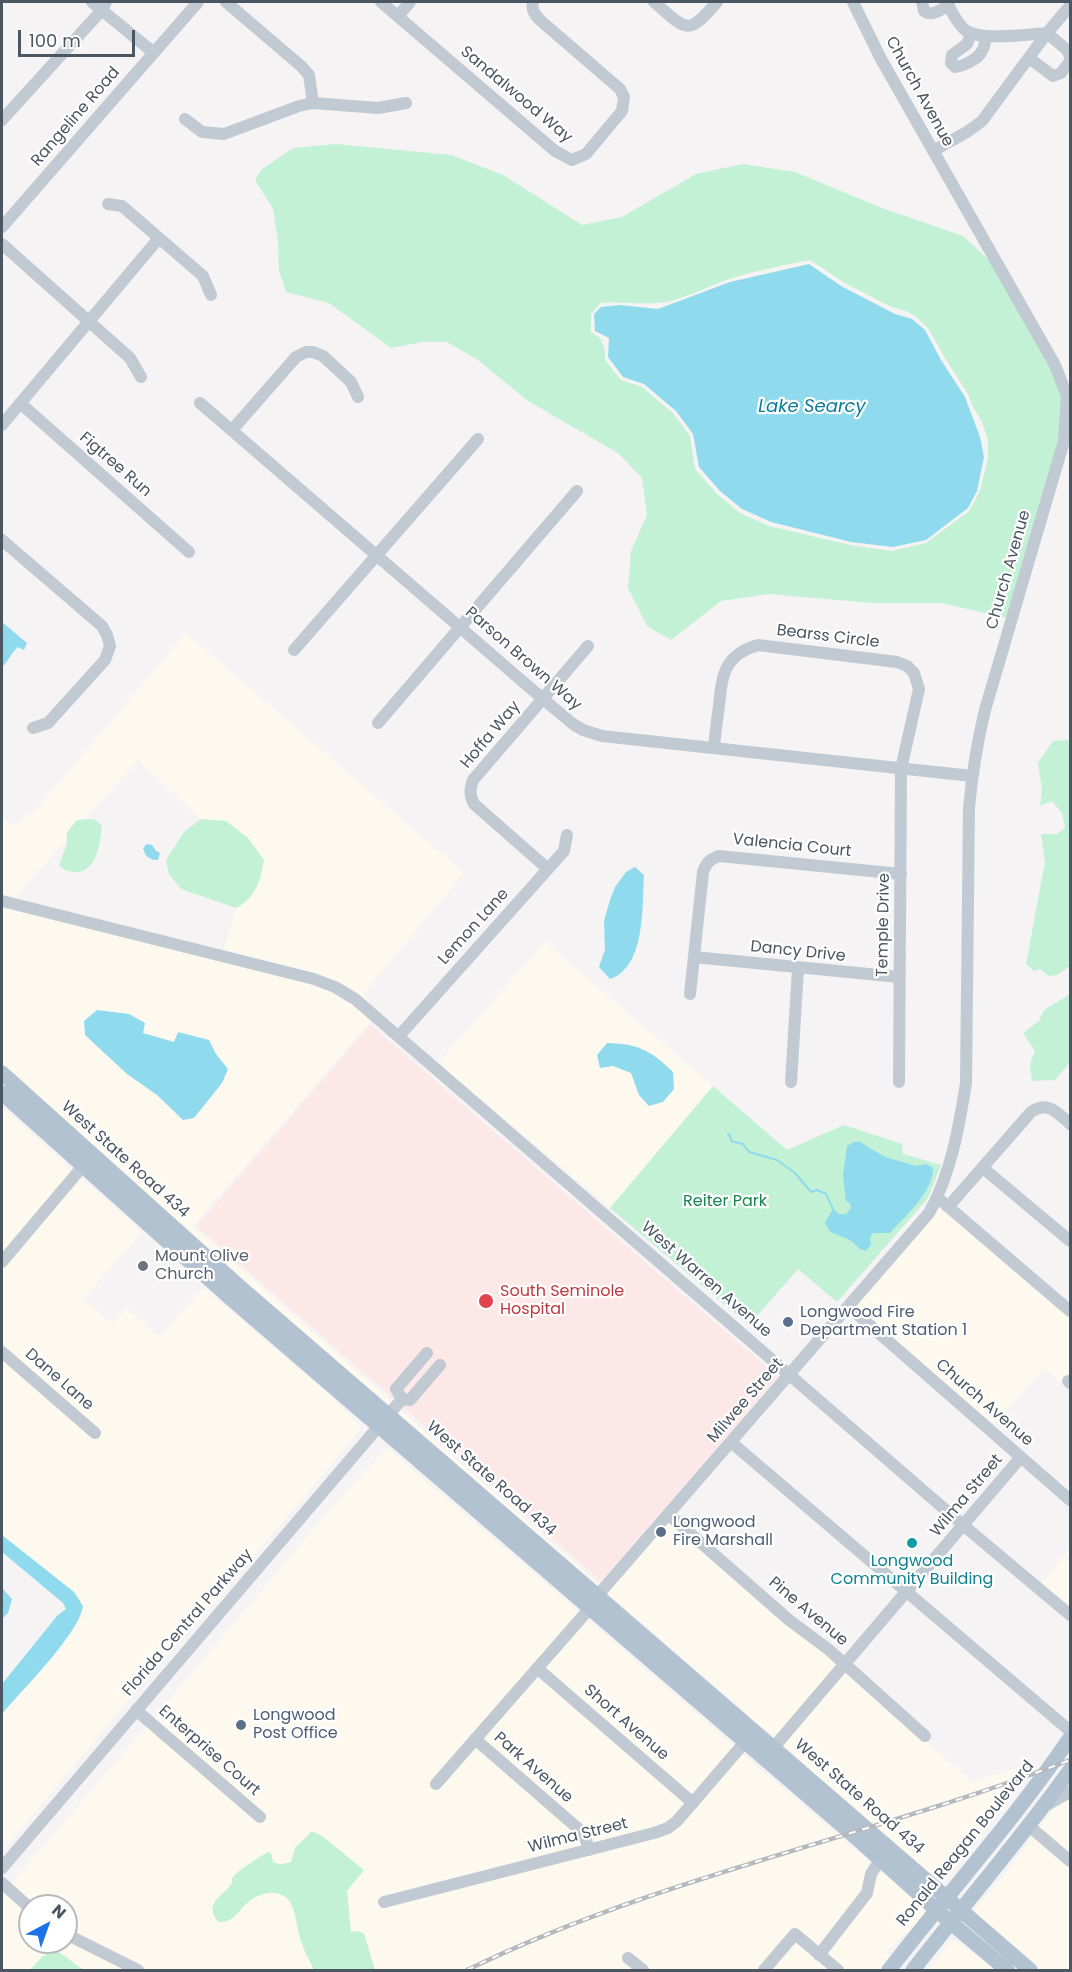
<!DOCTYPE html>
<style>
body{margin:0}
#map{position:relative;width:1072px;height:1972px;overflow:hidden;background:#f5f3f3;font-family:Poppins,sans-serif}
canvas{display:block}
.frame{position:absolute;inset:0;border:3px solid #4a5661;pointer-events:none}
.north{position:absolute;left:18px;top:1894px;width:60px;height:60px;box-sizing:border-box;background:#fff;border:2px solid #b7bbc0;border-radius:50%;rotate:41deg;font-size:16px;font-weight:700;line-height:24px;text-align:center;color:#4a5661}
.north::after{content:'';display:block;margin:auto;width:21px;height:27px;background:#1a73e8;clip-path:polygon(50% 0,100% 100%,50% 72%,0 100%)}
.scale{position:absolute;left:18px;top:30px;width:117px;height:27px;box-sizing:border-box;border:3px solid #4a5661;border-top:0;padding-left:8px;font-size:18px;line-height:21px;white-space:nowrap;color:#4a5661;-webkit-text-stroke:4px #fff;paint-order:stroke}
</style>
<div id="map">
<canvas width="1072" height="1972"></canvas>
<div class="frame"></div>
<div class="north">N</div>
<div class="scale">100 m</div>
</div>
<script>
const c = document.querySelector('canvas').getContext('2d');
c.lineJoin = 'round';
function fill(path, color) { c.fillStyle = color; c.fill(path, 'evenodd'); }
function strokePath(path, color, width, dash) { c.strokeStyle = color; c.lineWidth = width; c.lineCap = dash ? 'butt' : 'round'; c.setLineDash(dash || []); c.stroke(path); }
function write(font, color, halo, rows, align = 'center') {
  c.font = font + ' Poppins,sans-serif'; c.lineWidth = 4.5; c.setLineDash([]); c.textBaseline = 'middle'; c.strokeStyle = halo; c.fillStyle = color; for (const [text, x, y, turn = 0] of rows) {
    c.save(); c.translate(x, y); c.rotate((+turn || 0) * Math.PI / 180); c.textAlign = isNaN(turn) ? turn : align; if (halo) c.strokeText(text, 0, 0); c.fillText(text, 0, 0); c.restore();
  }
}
fill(new Path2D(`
 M186 633 464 873 363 994 373 1008 357 995 223 952 236 908 248 901 261 879 264 860 248 838 226 821 201 819 138 760 85 819 77 820 66 836V840L13 900 2 897V819L15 826 34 812Z
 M2 906 312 983 333 991 352 1002 785 1376 600 1587 396 1412 399 1409 600 1585 781 1376 780 1374 371 1021 193 1226 393 1403 390 1407 226 1267 2 1065ZM145 1023 143 1033 174 1042 209 1040 216 1054 227 1068 183 1120 157 1095 127 1074Z
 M545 942 713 1086 610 1208 438 1063ZM607 1043 628 1044 656 1055 673 1072 639 1095 631 1073 613 1066Z
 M2 1107 74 1172 2 1255Z
 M80 1177 142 1232 83 1299 113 1324 126 1307 158 1337 204 1288 326 1392 359 1425 360 1430 229 1586 135 1692 2 1852V1714L70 1634 82 1616 18 1549 2 1535V1358L74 1408 2 1346V1268Z
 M941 1206 1070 1317V1377L1062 1382 1044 1369 994 1424 855 1306Z
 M387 1448 580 1613 430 1785 436 1790 475 1746 577 1834 583 1847 379 1900 380 1907 657 1836 741 1753 872 1864 863 1892 819 1949 795 1928 758 1970H649L628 1952 623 1958 636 1970H375L364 1934 358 1931 351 1932 347 1891 364 1870 322 1836 312 1831 292 1854 291 1862 283 1865 275 1863 273 1862 271 1853 260 1855 250 1865 240 1869 233 1877 231 1884 215 1899 213 1908 218 1922 258 1896 269 1893 282 1894 288 1899 294 1912 300 1940 314 1970H143L144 1968 66 1929V1906H35L10 1885 147 1726 261 1823 266 1816 153 1719 332 1507Z
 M669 1520 839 1665 776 1739 606 1592Z
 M1070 1549V1609L1041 1584Z
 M586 1618 735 1747 692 1797 543 1667Z
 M845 1670 972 1782 1030 1764 955 1870 940 1884 782 1744Z
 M537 1674 687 1803 666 1824 592 1845 481 1739Z
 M1070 1797V1855L1039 1828 1057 1804Z
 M1034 1835 1070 1866V1970H1037L980 1920 975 1911 977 1906 1006 1873Z
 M878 1869 925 1908 923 1919 914 1931 905 1933 892 1947 887 1949 889 1957 896 1954 883 1970H845L825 1954Z
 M4 1892 30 1914V1942H66V1940L128 1970H85L77 1967 67 1956 32 1967 30 1970H2V1895Z
 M795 1940 830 1970H769Z
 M956 1941 979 1957 995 1970H927L951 1942Z`), '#fdf9ef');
fill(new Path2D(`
 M370 1025 778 1377 601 1581 197 1226Z`), '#fce8e6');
fill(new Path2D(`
 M336 144 451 155 503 175 582 225 622 217 696 174 743 164 795 172 882 208 963 236 992 263 1052 368 1063 397 1062 429 1008 618 941 603H872L769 594 721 601 671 640 647 626 628 588 631 551 647 515 642 478 618 453 528 401 478 360 447 342H422L391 348 329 303 286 292 279 270 278 241 273 209 255 180 261 170 293 148ZM810 260 843 282 889 306 906 311 915 316 928 328 945 358 968 394 972 405 982 422 988 440V457L980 491 969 511 926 543 892 551 850 545 769 526 740 513 717 494 695 469 690 436 673 413 642 387 621 380 605 360V350L600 338 591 332V314L601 303C624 301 648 306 671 301 692 295 712 285 732 278 758 270 784 265 810 260Z
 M1070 740V966L1057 975 1049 976 1040 969 1034 971 1026 964 1045 862 1041 834H1057L1065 828 1062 813 1052 801 1040 806 1042 790 1038 763 1053 741Z
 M90 819 96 820 102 826C100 842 97 872 76 872 68 872 64 870 59 865L67 844V832L77 820Z
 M201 819 226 821 248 838 264 860C260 882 256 897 236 908L181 889 169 874 166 860 184 832Z
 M1070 994V1062L1055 1080 1032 1081 1030 1064 1035 1051 1023 1033 1039 1021 1044 1010Z
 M713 1086 787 1150 844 1125 902 1144 903 1154 941 1165 928 1198 837 1302 798 1269 749 1325 610 1208Z
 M312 1831 322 1836 364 1870 347 1891 351 1932 358 1931 364 1934 375 1970H314C310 1961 304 1951 301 1941 294 1921 298 1891 269 1893 259 1894 251 1899 244 1906 236 1915 231 1923 218 1922 204 1903 220 1899 230 1886 235 1879 230 1884 233 1877 236 1872 263 1854 269 1852L271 1853 273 1862C279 1865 284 1864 291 1862L295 1848Z
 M55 1950C67 1956 74 1965 85 1970H30L43 1956Z`), '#c3f1d5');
fill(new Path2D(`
 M809 264 841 286 895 314 912 319 925 330 941 360 965 397 980 437 984 457 977 491 968 508 926 540 893 547 851 542 771 522 742 509 720 491 699 467 693 434 676 411 644 384 623 377 608 357 609 338 595 331 594 314 601 307 620 305 658 309 730 282Z
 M2 622 27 643 24 650 18 647C10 654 9 661 2 667Z
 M147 844 152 845 156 851 160 853 158 860C150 860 145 857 143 848Z
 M635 867 644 875C642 906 646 967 610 979L599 967 605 950 604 921 610 900 615 887 626 872Z
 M97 1010 129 1014 145 1023 143 1033 174 1042 178 1032 209 1040 216 1054 228 1069 222 1083 194 1118 183 1120 157 1095 127 1074 85 1035 84 1021Z
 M607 1043C639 1044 650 1050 673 1072L674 1089 663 1102 649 1106 639 1095 631 1073 613 1066 600 1068 597 1055Z
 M854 1142H860L885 1157 916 1166 926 1164 933 1168C933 1193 905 1216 890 1233H873L870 1237 871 1244 866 1251 860 1249 850 1240 830 1232 825 1223 833 1209 839 1214H846L851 1208 850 1203 846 1201 843 1175 847 1146Z
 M2 1535 74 1592 83 1606C79 1634 22 1690 2 1714V1684L57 1616 66 1609 63 1603 2 1552Z
 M2 1588 12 1599 8 1613 2 1619Z`), '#90daee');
strokePath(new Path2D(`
 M728 1134 730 1135 731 1141 743 1144 749 1152 777 1160 795 1173 811 1192 817 1190 826 1194 833 1209`), '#90daee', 2);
strokePath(new Path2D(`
 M92 2 154 53
 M226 2 301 66 309 75 313 103
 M381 2 555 151 572 160 586 154 622 111 624 97 620 89 541 21C535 15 531 10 533 2
 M654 2C687 30 687 37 717 2
 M922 2 924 11C932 17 940 10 949 5
 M946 2C952 11 956 22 964 29 978 42 1027 34 1047 33
 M398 16 410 2
 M1047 33 1067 50 1070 56
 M971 34 967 44 952 55 951 63 955 67C964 66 978 59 982 51 985 47 985 41 986 36
 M1029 58 1053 76 1061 73 1070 61
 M185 119 202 132 224 134 299 106 313 103 378 108 406 103
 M2 120 102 10 106 2
 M933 151 967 132 982 121 1047 33 1070 6
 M108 204 122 206 203 276 211 295
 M2 227 198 2
 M2 244 130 358 141 377
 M20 403 189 552
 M200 403 543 699 573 724 583 730 602 736 972 776
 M2 425 159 238
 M232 430 296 357 306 352H313L323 356 351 382 358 397
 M2 540 102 626 107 635 110 646 105 660 48 723 33 728
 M294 650 478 439
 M378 723 577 491
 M714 748C715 734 717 720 719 706 722 675 724 655 758 645L897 662 907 666 914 673 919 689 901 769 899 1082
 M548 869 474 804C469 795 470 789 473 780L588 646
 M2 901 314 979 335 987 355 999 963 1525 1070 1615
 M694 957 899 977
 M690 994 703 872C706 863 710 859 719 856L901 874
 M399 1036 564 851 567 835
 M791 1082 798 969
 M983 1168 1070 1241
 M938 1198 1070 1311
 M948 1207 1031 1112C1047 1100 1058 1113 1070 1124
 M2 1262 83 1166
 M849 1307 1070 1500
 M2 1352 95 1433
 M1068 1381 1070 1383
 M402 1399 396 1389 427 1353
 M402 1399 410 1400 440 1365
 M732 1443 1070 1731
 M668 1514 789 1620 828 1649 925 1736
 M598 1595 929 1213C951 1174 959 1127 966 1083L969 808C972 775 977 743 985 710L1064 441 1067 396 1055 365 881 59 853 2
 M537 1668 693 1803
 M136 1710 260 1817
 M475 1739 581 1831 586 1840 589 1850
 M774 1747 1021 1457
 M436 1784 590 1608
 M1045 1806 1070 1792
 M1029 1826 1070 1861
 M2 1868 402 1399
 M2 1883 30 1908
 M384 1902 654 1833 668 1828 677 1821 745 1742
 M66 1934 138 1970
 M819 1955 867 1893 871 1874 880 1860
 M628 1958 643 1970
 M764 1970 795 1934 838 1970`), '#c1cad2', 12);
strokePath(new Path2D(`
 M2 1073 240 1287 1030 1970
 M2 1093 229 1297 851 1833 950 1922 1007 1970
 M889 1970C949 1892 1015 1819 1070 1738
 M913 1970C965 1903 1021 1839 1070 1770`), '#b3c2d1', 15);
const rail = new Path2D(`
 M467 1970C660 1876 871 1837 1070 1760`);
strokePath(rail, '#b5b8bd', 4.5);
strokePath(rail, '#fff', 2, [7]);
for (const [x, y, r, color] of [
 [143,1266,6,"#6b7280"],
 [486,1301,8,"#e0444e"],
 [788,1322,6,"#5c6f8a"],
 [661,1532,6,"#5c6f8a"],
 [912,1543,6,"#0f9aa8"],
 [241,1725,6,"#5c6f8a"]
]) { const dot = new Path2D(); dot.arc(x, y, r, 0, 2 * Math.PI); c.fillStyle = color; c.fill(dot); strokePath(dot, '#fff', 2); }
write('16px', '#4a5661', '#fff', [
 ["Church Avenue",919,92,61],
 ["Sandalwood Way",516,95,40],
 ["Rangeline Road",76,117,-49],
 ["Figtree Run",115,465,41],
 ["Church Avenue",1009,570,-74],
 ["Bearss Circle",828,637,7],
 ["Parson Brown Way",523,659,41],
 ["Hoffa Way",491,735,-50],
 ["Valencia Court",792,846,6],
 ["Temple Drive",884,925,-89],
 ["Lemon Lane",474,927,-48],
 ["Dancy Drive",798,952,6],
 ["West State Road 434",125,1160,42],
 ["West Warren Avenue",706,1280,41],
 ["Dane Lane",59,1380,41],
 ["Milwee Street",746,1401,-49],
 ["Church Avenue",984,1403,41],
 ["West State Road 434",491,1479,41],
 ["Wilma Street",967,1496,-50],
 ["Pine Avenue",808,1612,40],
 ["Florida Central Parkway",188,1623,-49],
 ["Short Avenue",626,1723,41],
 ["Enterprise Court",209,1751,41],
 ["Park Avenue",533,1768,41],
 ["West State Road 434",859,1797,41],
 ["Wilma Street",578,1836,-14],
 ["Ronald Reagan Boulevard",966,1844,-51]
]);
write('16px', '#17864f', '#fff', [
 ["Reiter Park",725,1202]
]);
write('16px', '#5b616d', '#fff', [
 ["Mount Olive",155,1257],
 ["Church",155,1275]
], 'left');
write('16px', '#be3a42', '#fff', [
 ["South Seminole",500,1292],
 ["Hospital",500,1310]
], 'left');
write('16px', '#4e5e75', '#fff', [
 ["Longwood Fire",800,1313],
 ["Department Station 1",800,1331],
 ["Longwood",673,1523],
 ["Fire Marshall",673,1541],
 ["Longwood",253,1716],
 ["Post Office",253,1734]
], 'left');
write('16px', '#0d838f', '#fff', [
 ["Longwood",912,1562],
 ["Community Building",912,1580]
]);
write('italic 18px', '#0c7c9b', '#fff', [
 ["Lake Searcy",812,407]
]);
</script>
